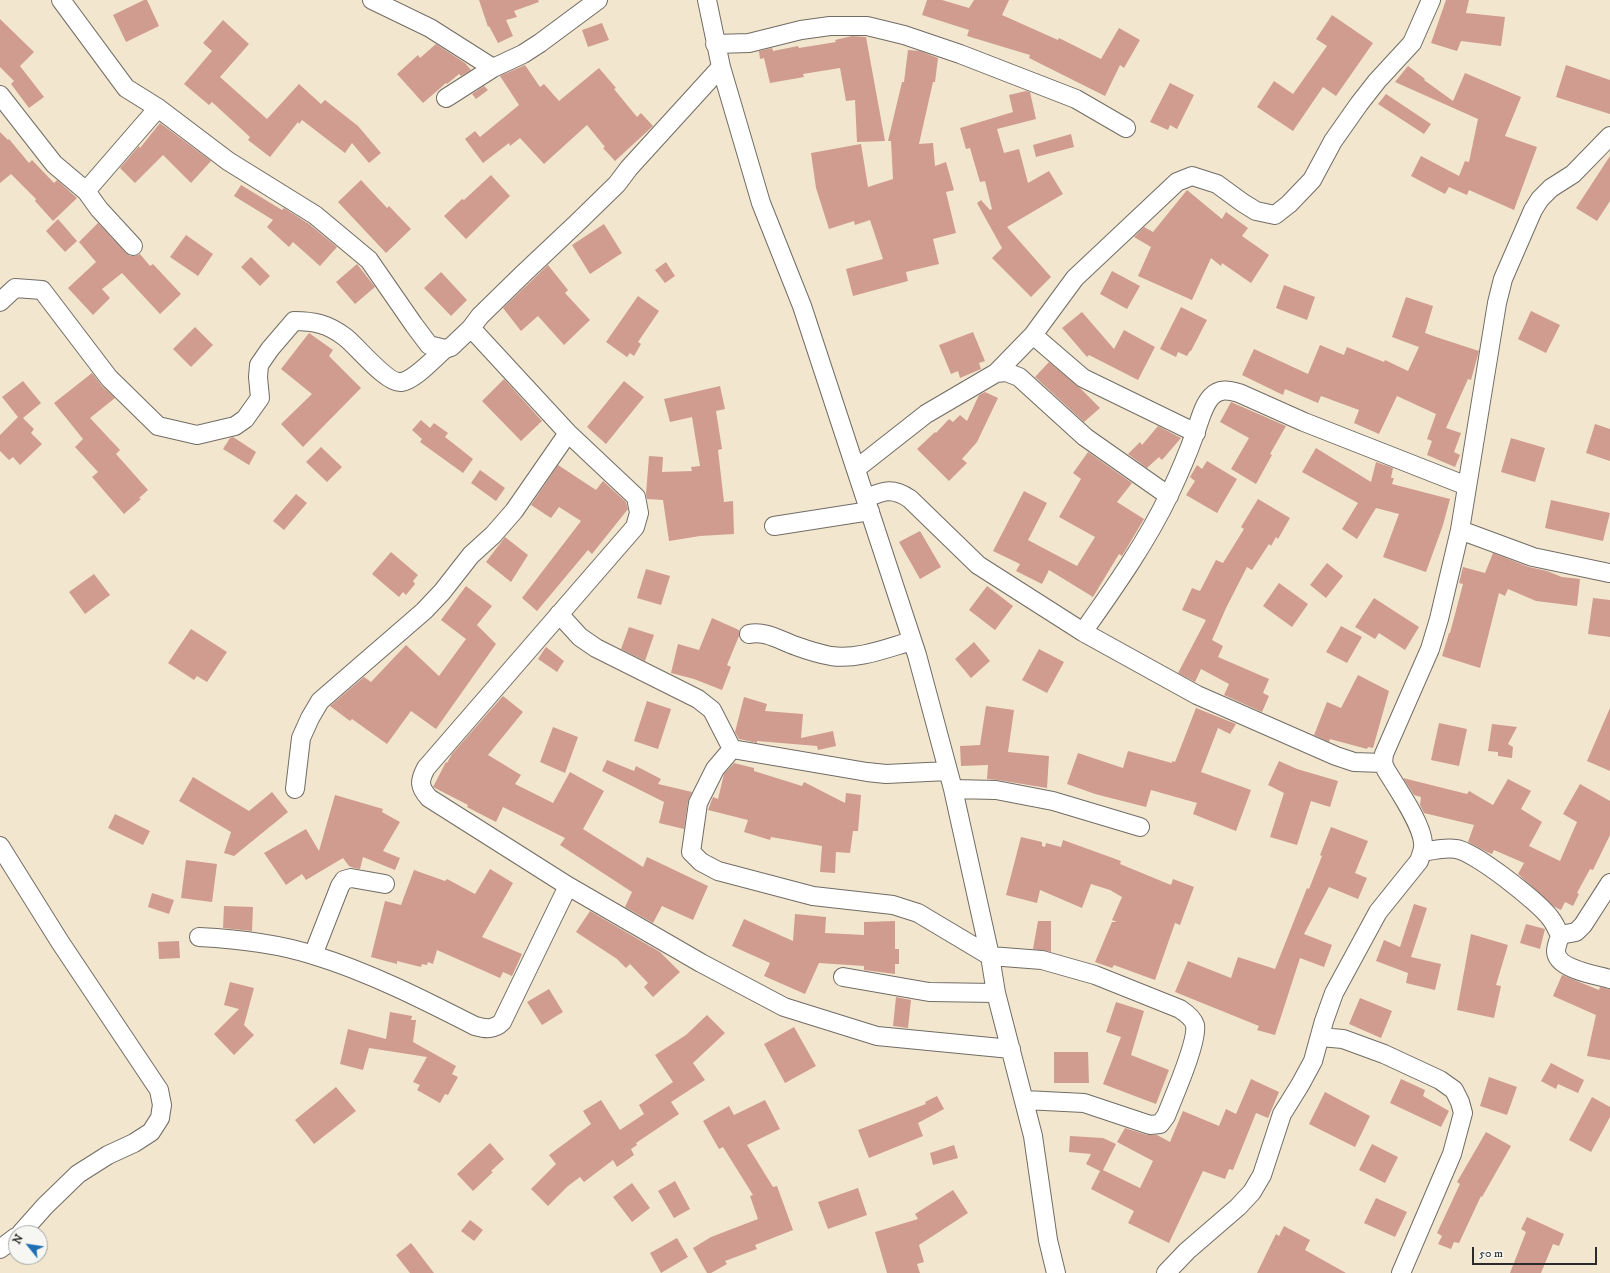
<!DOCTYPE html>
<style>
body{margin:0}
#map{position:relative;width:1610px;height:1273px;overflow:hidden;background:#f2e6cf;font-family:"IM FELL DW Pica",serif}
canvas{display:block}
.north{position:absolute;left:8px;top:1225px;width:40px;height:40px;box-sizing:border-box;background:#f6f6f2;border:1px solid #a5a5a2;border-radius:50%;rotate:300deg;font-size:11px;font-weight:700;line-height:16px;text-align:center;color:#2b2b2b}
.north::after{content:'';display:block;margin:auto;width:14px;height:18px;background:#1f6fb2;clip-path:polygon(50% 0,100% 100%,50% 72%,0 100%)}
.scale{position:absolute;left:1472px;top:1247px;width:125px;height:18px;box-sizing:border-box;border:2px solid #2b2b2b;border-top:0;padding-left:5px;font-size:12px;line-height:14px;white-space:nowrap;color:#2b2b2b;-webkit-text-stroke:3px #f6f6f2;paint-order:stroke}
</style>
<div id="map">
<canvas width="1610" height="1273"></canvas>
<div class="north">N</div>
<div class="scale">50 m</div>
</div>
<script>
const c = document.querySelector('canvas').getContext('2d');
c.lineJoin = 'round';
function fill(path, color) { c.fillStyle = color; c.fill(path, 'evenodd'); }
function strokePath(path, color, width, dash) { c.strokeStyle = color; c.lineWidth = width; c.lineCap = dash ? 'butt' : 'round'; c.setLineDash(dash || []); c.stroke(path); }
fill(new Path2D(`
 M144 0H147L159 26 126 42 113 15Z
 M479 0H538L539 2 514 11 517 17 506 20 513 36 498 43 489 26 488 27Z
 M927 0H942L969 8 974 0H1009L1002 15 1058 40 1059 38 1101 59 1119 28 1140 40 1124 68 1120 65 1105 96 1029 58 1030 55 967 36 969 30 922 15Z
 M1446 0H1469L1466 13 1505 17 1501 46 1461 41 1457 51 1431 43Z
 M1332 15 1373 43 1336 96 1323 87 1293 131 1257 107 1274 81 1293 94 1327 46 1316 39Z
 M0 19 34 52 20 66 44 97 29 108 11 84 14 81 0 67Z
 M223 20 249 44 220 77 267 119 299 84 321 104 325 100 358 126 381 153 369 163 352 143 345 153 302 120 299 124 298 122 270 157 248 140 250 137 212 102 209 105 184 84 212 51 203 43Z
 M602 23 609 40 588 47 582 30Z
 M852 36 866 37 885 141 857 142 855 100 846 101 840 68 803 74 804 77 770 83 764 58 760 59 759 51 772 48 773 51 798 46 799 48 836 42 835 40Z
 M436 44 465 63 471 70 461 76 459 74 447 84 446 83 423 103 397 74 418 55 420 58Z
 M908 50 920 51 938 58 935 82H933L919 144 933 143 935 166 946 162 954 190 946 192 956 233 933 239 939 264 906 272 908 281 853 296 846 269 883 259 870 220 855 225 854 221 829 229 816 188 811 153 861 144 868 187 893 179 891 141H888L902 82H904Z
 M525 65 540 87 544 84 559 101 599 68 616 88 614 89 637 117 641 113 653 126 615 161 603 148 605 147 587 125 544 164 520 138 510 146 509 143 483 163 465 139 475 131 480 137 519 105 500 76Z
 M1566 65 1610 80V114L1556 97Z
 M1408 66 1425 79 1424 80 1453 101 1465 73 1521 97 1505 136 1537 147 1514 210 1469 190 1467 195 1449 187 1445 194 1411 176 1421 156 1459 176 1465 161 1469 162 1478 119 1395 82Z
 M1170 83 1194 95 1177 129 1170 125 1168 130 1150 122Z
 M484 86 488 90 476 99 472 94Z
 M1026 91 1030 92 1036 119 997 129 1004 153 1019 149 1028 183 1049 171 1063 194 1007 227 1051 277 1031 297 992 258 1002 248 977 203 981 200 990 210 992 209 985 181 980 182 970 148 966 149 960 128 1013 112 1009 95Z
 M1386 94 1431 124 1424 134 1378 104Z
 M160 123 211 161 191 183 163 155 135 183 120 168 139 146 140 148Z
 M0 132 8 140 9 139 29 163 32 160 54 183 57 180 77 198 53 221 35 201 36 199 11 174 0 183Z
 M1071 134 1074 147 1036 157 1033 145Z
 M1610 156V201L1597 221 1576 208Z
 M491 175 510 196 466 239 444 216 462 199 464 200Z
 M361 180 387 208 389 206 411 229 386 253 338 202Z
 M241 185 282 210 284 208 309 224 337 247 320 266 293 242 289 247 267 227 273 220 234 196Z
 M1187 190 1222 219 1226 212 1248 228 1242 236 1269 255 1251 283 1222 263 1221 266 1211 258 1192 300 1138 276 1151 247 1134 237 1144 227 1153 232Z
 M58 219 77 241 65 252 46 231Z
 M98 223 126 253 130 256H135L140 254 150 266 153 264 181 294 160 314 122 273 102 289 110 298 93 315 68 288 96 262 79 242Z
 M604 224 622 253 590 274 572 245Z
 M186 235 213 254 198 276 170 257Z
 M251 257 270 276 260 286 241 267Z
 M666 262 675 276 665 283 655 270Z
 M357 264 375 287 355 304 336 282Z
 M548 265 568 290 565 293 590 320 564 345 538 316 521 331 503 308Z
 M1112 271 1140 286 1127 309 1100 294Z
 M441 272 467 300 451 316 424 288Z
 M1284 285 1315 297 1307 320 1276 308Z
 M638 296 659 311 638 342 641 344 634 356 630 353 627 357 606 342Z
 M1406 297 1433 306 1425 333 1436 337 1479 351 1471 380 1468 379 1446 428 1461 433 1454 452 1460 455 1455 467 1427 455 1432 441 1427 439 1436 414 1397 396 1379 434 1354 423 1359 410 1321 396 1318 403 1285 389 1283 395 1242 375 1254 349 1308 374 1320 345 1344 355 1347 347 1384 362 1385 360 1408 371 1419 347 1392 337Z
 M1181 307 1207 320 1191 351H1190L1187 356 1178 352 1176 357 1160 349Z
 M1531 311 1560 325 1546 353 1518 339Z
 M1082 312 1114 349 1124 330 1155 347 1138 380 1089 355 1087 357 1062 328Z
 M195 327 213 345 191 367 173 349Z
 M973 332 985 361 979 363 981 369 960 378 958 371 951 374 939 345Z
 M309 333 333 350 329 356 361 388 303 447 281 424 312 394 281 369Z
 M1049 362 1081 389 1100 408 1084 422 1035 377Z
 M92 373 102 386 115 398 90 418 120 450 116 454 148 490 139 498 141 499 124 514 92 477 98 472 75 447 83 439 54 403Z
 M504 379 542 421 521 441 482 401Z
 M23 381 41 403 23 418 34 429 31 433 42 444 20 465 13 457 9 460 0 451V435L18 417 2 397Z
 M624 381 644 397 606 444 587 427Z
 M720 386 725 409 716 411 722 449 718 450 724 502 733 501 734 534 700 536 669 541 663 500 647 499 646 494 649 456 663 457 662 472 692 471 691 467 700 466 692 417 670 422 664 399Z
 M985 392 998 398 977 442 962 459 967 463 949 481 917 449 935 432 936 433 949 419 953 422 960 415 967 421 979 395Z
 M1231 402 1286 426 1270 454 1272 455 1256 484 1231 469 1249 438 1220 422Z
 M421 420 430 428 434 423 448 433 445 437 473 459 463 473 420 442 422 439 412 430Z
 M1595 424 1610 429V461L1586 453Z
 M1158 426 1181 438 1162 460 1159 457 1147 468 1128 454 1140 442 1142 445Z
 M233 437 256 452 249 465 223 449 230 438Z
 M1511 438 1545 448 1535 482 1501 472Z
 M321 447 342 467 327 482 306 462Z
 M1316 448 1371 482 1376 462 1393 468 1391 478H1394L1392 484 1450 499 1443 525 1426 572 1383 557 1399 514 1376 508 1357 539 1342 529 1358 503 1302 472Z
 M1088 452 1132 483 1117 502 1144 519 1122 556 1119 554 1093 597 1049 570 1042 584 1016 571 1020 564 993 551 1024 491 1047 503 1028 540 1077 566 1095 537 1059 517 1081 479 1073 473Z
 M1207 461 1237 479 1217 513 1186 495 1195 481 1190 477 1197 465 1202 469Z
 M558 465 596 490 603 481 626 502 628 509 592 554 588 550 537 611 522 598 581 521 559 507 551 518 531 505Z
 M480 470 505 488 496 501 471 483Z
 M296 494 307 503 284 530 273 521Z
 M1258 499 1290 518 1278 539 1276 537 1271 546 1269 544 1252 570 1247 567 1226 608 1212 640 1223 646 1218 657 1269 679 1263 693 1269 696 1262 712 1224 695 1229 684 1201 669 1195 682 1178 673 1206 620 1182 610 1192 588 1200 591 1216 560 1223 563 1244 529 1241 527Z
 M1551 500 1610 513 1603 541 1545 528Z
 M920 531 941 567 920 579 899 542Z
 M505 537 528 555 511 582 486 562Z
 M391 552 418 575 413 581 415 584 406 595 403 592 399 597 372 574Z
 M1493 553 1529 567 1547 571 1562 577 1580 579 1577 606 1536 601 1508 589 1505 596 1499 593 1480 668 1442 656 1449 633H1450L1463 584 1459 583 1463 567 1485 573Z
 M1327 563 1343 576 1326 598 1310 585Z
 M646 569 670 576 661 605 637 598Z
 M94 574 110 595 85 614 69 592Z
 M1279 583 1308 604 1292 627 1263 606Z
 M466 586 492 606 477 625 496 644 436 729 411 711 387 744 352 719 350 721 330 706 364 677 371 682 406 645 439 676 466 639 441 620Z
 M987 586 1013 606 995 630 969 610Z
 M1374 598 1419 627 1405 650 1379 633 1375 639 1355 627Z
 M1593 598 1610 600V637L1588 634Z
 M712 618 739 630V636L727 665 731 667 722 690 694 679 671 673 678 644 699 650Z
 M1341 626 1362 637 1347 663 1326 652Z
 M629 627 654 635 645 661 621 649Z
 M191 629 227 652 207 682 197 676 194 680 168 663Z
 M974 642 990 661 971 678 955 659Z
 M546 647 564 661 557 672 538 659Z
 M1039 649 1064 662 1047 693 1022 680Z
 M1358 675 1389 691 1373 748 1368 747 1367 749 1330 739 1329 742 1314 735 1327 702 1341 708Z
 M503 696 523 712 488 755 521 775 515 784 553 803 570 772 604 791 583 829 643 867 647 857 708 886 693 920 662 906 653 923 625 907 632 892 560 845 565 838 503 807 496 822 467 807 468 805 433 787 446 762 447 763 452 754Z
 M744 697 767 704 765 711 803 714 801 738 833 731 836 746 818 750 817 746 757 741V743L739 739 735 732Z
 M647 701 671 709 658 749 634 741Z
 M986 706 1014 710 1008 752 1049 756 1047 788 998 780 987 779 988 765 961 766 960 746 980 745Z
 M1196 708 1236 724 1230 734 1218 728 1201 772 1251 790 1236 831 1193 814 1197 803 1151 790 1146 807 1095 794 1067 784 1078 753 1123 768 1128 751 1172 763V761L1175 762Z
 M1610 708V771L1587 761Z
 M1439 723 1467 729 1459 766 1431 760Z
 M1492 724 1517 727 1508 744 1513 747 1512 758 1498 756V752L1488 751Z
 M553 727 578 737 565 773 540 762Z
 M607 760 634 771 636 766 661 779 658 784 692 792 688 801 684 829 659 823 664 802 602 771Z
 M1279 761 1297 769 1338 781 1330 807 1311 801 1297 845 1270 837 1284 793 1268 785Z
 M734 763 754 768V771L802 786 804 782 845 803 846 793 861 795 858 831H853L850 853 836 852 835 873 820 872 822 846 771 837 770 840 744 832 748 820 708 810 713 797 718 799 724 774Z
 M193 777 249 811 272 792 288 812 234 856 224 853 231 832 179 801Z
 M1403 778 1467 794 1469 791 1493 805 1508 779 1531 791 1521 809 1542 822 1529 846 1560 861 1577 822 1563 814 1580 784 1610 801V835L1593 870 1590 869 1577 893 1579 894 1573 906 1565 902 1561 910 1553 906 1518 874 1524 863 1494 850 1492 854 1487 852 1468 842 1474 825 1424 813 1420 805 1421 797 1414 795Z
 M335 795 383 809 382 812 400 822 383 851 400 858 395 870 363 857 360 869 354 868 349 866 343 858 306 880 302 874 286 885 264 853 306 829 319 851Z
 M115 814 150 831 143 845 108 828Z
 M1331 827 1368 841 1355 873 1367 878 1358 899 1329 887 1304 934 1332 945 1324 967 1300 958 1275 1035 1257 1030 1259 1026 1175 992 1188 961 1231 978 1238 957 1275 969 1307 888 1309 889 1322 856 1320 855Z
 M1021 837 1042 842V846L1045 847 1046 843 1061 847 1063 840 1121 861 1120 864 1171 885 1173 879 1194 887 1180 925 1175 923 1155 980 1114 965 1112 968 1095 962 1112 922H1117L1112 920 1122 897 1110 890 1091 884 1082 908 1040 890 1037 903 1006 895Z
 M186 860 217 864 212 902 181 898Z
 M490 869 513 883 482 937 522 954 512 976 503 972 500 978 437 950 433 964 428 962 427 965 422 964 421 967 397 961V964L371 957 385 901 401 905 414 870 445 881 447 879 475 894Z
 M152 893 174 900 169 914 148 907Z
 M1414 904 1427 908 1411 957 1441 964 1435 990 1406 983 1408 973 1376 961 1384 940 1400 947Z
 M224 906 253 907 252 931 223 928Z
 M590 911 660 952 680 972 653 997 644 987 648 983 630 964 626 968 617 959 576 932Z
 M795 914 826 917 825 933 864 935V922L895 921V949H899V964H895V974L864 970V966L819 963 805 994 764 976 770 963 732 946 744 919 793 941Z
 M1038 921H1051V952L1033 949Z
 M1526 924 1545 929 1540 949 1520 943Z
 M1471 934 1508 945 1496 985 1501 986 1494 1018 1457 1010Z
 M179 941 180 958 159 959 158 942Z
 M1562 975 1599 990 1600 987 1610 989V1060L1587 1056 1596 1015 1553 996Z
 M230 982 254 988 244 1025 254 1035 234 1055 214 1034 239 1009 224 1005Z
 M549 989 563 1012 542 1025 527 1002Z
 M896 997 911 1000 908 1028 893 1026Z
 M1360 998 1392 1011 1381 1038 1349 1024Z
 M1116 1002 1144 1011 1131 1055 1169 1070 1156 1104 1103 1084 1121 1037 1106 1032Z
 M390 1012 412 1016 411 1020H416L413 1042 456 1066 452 1074 458 1077 448 1095 445 1094 440 1103 417 1090 420 1085 413 1082 427 1057 369 1048 363 1070 340 1064 348 1029 386 1039Z
 M707 1015 725 1033 693 1063 705 1080 671 1102 679 1114 636 1143 637 1145 631 1149 634 1155 617 1167 613 1160 584 1182 580 1177 568 1186 548 1206 531 1189 556 1164 549 1155 591 1124 583 1111 601 1100 620 1130 644 1114 639 1105 673 1082 655 1055 686 1035Z
 M794 1027 816 1066 785 1083 764 1044Z
 M1054 1052H1088L1089 1083H1054Z
 M1551 1063 1584 1080 1578 1093 1558 1084 1556 1089 1541 1081Z
 M1489 1077 1517 1087 1507 1115 1480 1106Z
 M1251 1079 1279 1092 1268 1118 1256 1113 1233 1170 1229 1169 1225 1179 1203 1171 1169 1243 1128 1223 1134 1211 1091 1189 1100 1171 1086 1164 1091 1154 1069 1152 1070 1136 1103 1138 1116 1144 1103 1170 1140 1188 1153 1161 1117 1142 1125 1128 1147 1135H1157L1170 1142 1183 1111 1219 1126 1226 1109 1236 1114Z
 M1401 1079 1425 1090 1423 1096 1449 1111 1441 1127 1390 1103Z
 M336 1087 356 1111 314 1144 295 1120Z
 M1325 1092 1370 1116 1355 1147 1309 1124Z
 M937 1096 944 1109 918 1123 923 1136 869 1158 858 1130 926 1104 925 1102Z
 M1592 1097 1610 1107V1117L1591 1152 1569 1140Z
 M765 1100 780 1129 747 1145 773 1187 777 1186 793 1230 755 1245 757 1249 725 1261 727 1264 711 1273H707L693 1248 711 1237 758 1219 750 1196 753 1195 723 1147 719 1149 703 1121 729 1106 734 1115Z
 M1486 1132 1511 1146 1482 1197 1481 1196 1459 1243 1454 1242 1451 1249 1438 1244 1442 1236 1437 1233 1460 1184 1457 1182Z
 M490 1143 504 1159 491 1171 493 1172 473 1191 457 1174Z
 M1372 1144 1398 1157 1385 1183 1359 1170Z
 M954 1145 958 1158 933 1165 930 1153Z
 M675 1181 690 1209 674 1218 658 1191Z
 M632 1183 650 1208 632 1222 613 1197Z
 M858 1188 867 1215 828 1229 818 1202Z
 M953 1190 968 1213 919 1245 924 1262 917 1264 920 1273H887L875 1232 918 1219 915 1214Z
 M1376 1198 1407 1212 1395 1237 1364 1223Z
 M1527 1217 1564 1234 1559 1246 1553 1244 1541 1273H1510L1526 1232 1521 1229Z
 M470 1220 483 1230 474 1241 461 1231Z
 M1284 1226 1310 1240 1305 1250 1346 1273H1257L1276 1234 1279 1236Z
 M677 1238 688 1257 661 1273 650 1253Z
 M411 1243 434 1273H410L396 1255Z`), '#d09c8f');
const minor = new Path2D(`
 M61 0 126 88 158 108 228 161 315 215 369 260 414 325 429 345 445 349 451 347 471 328 480 316 523 274 577 223 617 184 629 168 721 67
 M372 0 430 28 493 68
 M707 0 721 67 761 203 802 306 917 655 953 789 990 956 996 993 1033 1136 1048 1240 1056 1273
 M715 44 749 43 801 30 830 26H867L904 35 960 54 1076 99 1126 128
 M0 95 54 164 86 191 99 209 133 246
 M446 98 493 68 523 54 540 43 598 0
 M86 191 158 108
 M0 302 15 288 42 290 109 378 158 426 197 435 235 426 245 419 260 398 258 377 259 365 270 349 294 321C314 321 328 324 345 337 357 346 387 384 401 382 415 380 434 358 445 349
 M471 328 568 433 636 497 639 513 635 527 426 768C419 781 419 787 429 798L568 886 701 963 784 1007 877 1036 1011 1049
 M1033 335 1083 378 1196 433
 M996 373 1006 372 1019 377 1085 437 1169 496
 M856 469 926 414 996 373 1033 335 1075 278 1177 182 1192 176 1217 184 1243 203 1256 211 1275 215 1289 204 1312 180 1333 141 1359 104 1377 81 1412 43 1431 0
 M866 498C884 491 892 487 910 499L978 565 1083 632 1197 695 1336 756 1354 762 1383 763
 M774 526 870 511
 M1460 530 1533 557 1609 573
 M559 614 580 637 596 648 698 699 712 710 732 749 867 772 886 774 948 771
 M1083 632C1114 588 1146 543 1169 495 1178 476 1187 456 1194 436 1199 424 1202 407 1211 397 1219 388 1229 390 1239 393L1304 422 1467 486
 M749 634C765 630 781 641 796 646 807 650 820 654 831 656 858 660 887 648 912 641
 M732 749 715 769 698 803 691 852 701 862 718 871 813 896 893 905 918 913 990 956 1042 960 1095 975 1180 1009C1186 1013 1193 1018 1195 1025 1198 1042 1173 1098 1166 1116L1160 1124 1150 1125 1084 1103 1025 1100
 M295 789 301 738 310 718 320 701 424 611 442 592 471 555 493 535 514 511 568 433
 M953 789 996 790 1053 801 1140 827
 M0 846 60 942 159 1090 162 1105 161 1111 160 1118 151 1132 134 1143 108 1155 78 1174 45 1206 21 1233
 M1423 852C1433 850 1446 847 1456 849 1474 851 1540 903 1551 919 1555 924 1557 930 1560 935 1559 940 1556 946 1556 951 1556 969 1596 975 1610 979
 M1560 935 1576 932 1583 925 1610 883
 M199 937C237 939 276 943 313 955 369 972 424 1000 475 1026 486 1029 494 1030 502 1022L568 886
 M313 955 340 886 344 880 351 878 385 884
 M843 977 929 992 996 993
 M1320 1037 1343 1039 1384 1054 1440 1080 1454 1090 1460 1102 1463 1113 1452 1154 1401 1273
 M0 1249 16 1237
 M1166 1273 1187 1251 1238 1207 1252 1192 1262 1175 1282 1114 1300 1085 1313 1061 1324 1021 1334 993 1378 912 1419 861C1421 855 1424 849 1423 843 1422 824 1397 788 1386 770L1383 763 1384 754 1430 649 1439 619 1460 530 1497 303 1503 279 1533 210 1540 199 1551 188 1573 174 1610 136`);
strokePath(minor, '#716c64', 20);
strokePath(minor, '#fff', 18);
</script>
